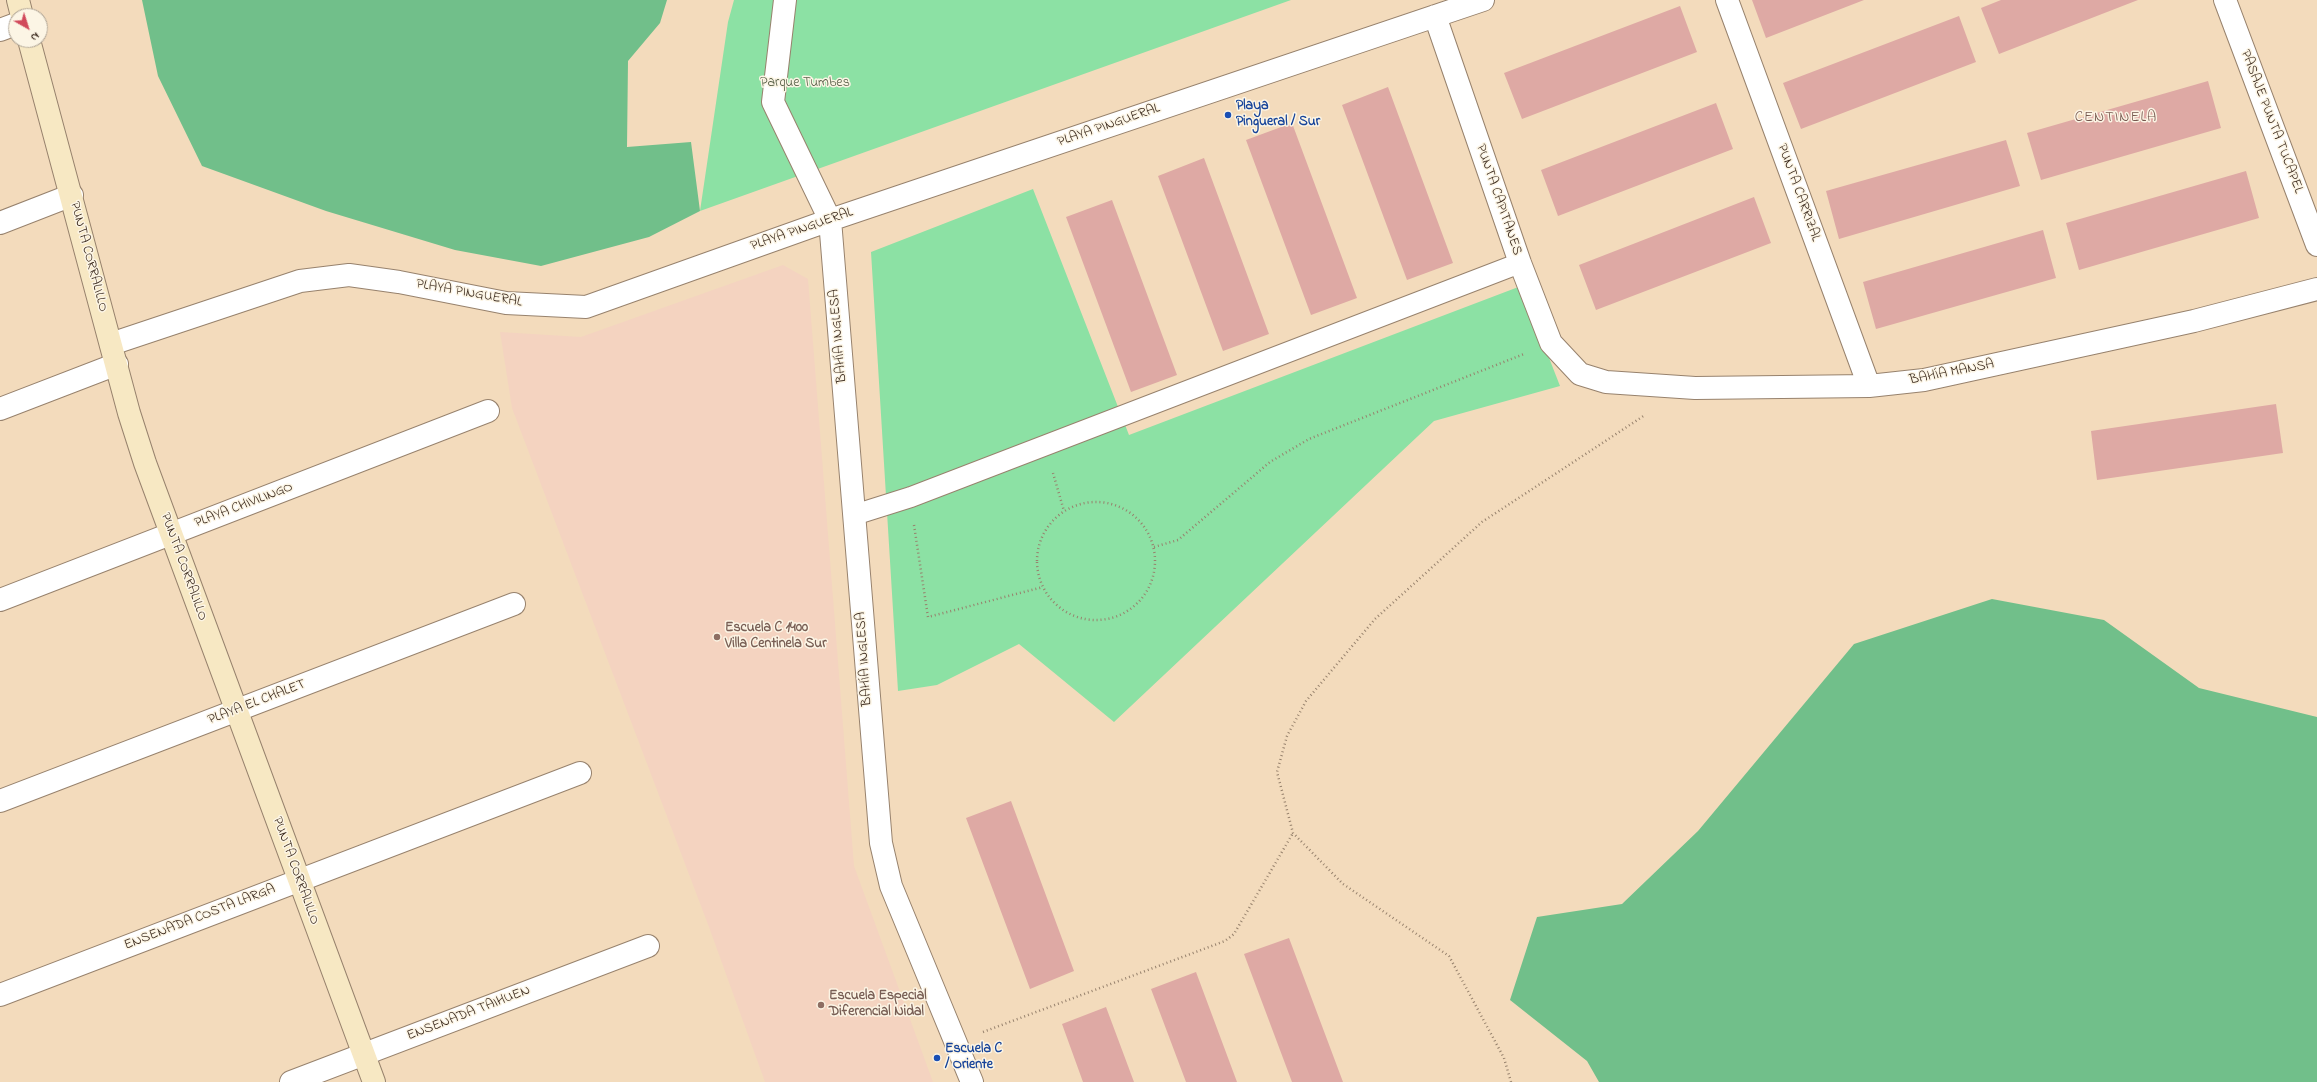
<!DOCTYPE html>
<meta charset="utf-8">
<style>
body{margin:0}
#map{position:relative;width:2317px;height:1082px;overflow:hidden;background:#f3dbbc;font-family:"Indie Flower",sans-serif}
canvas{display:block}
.north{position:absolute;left:8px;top:8px;width:40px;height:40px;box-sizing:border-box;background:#fcf5e5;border:1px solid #afa495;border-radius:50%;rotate:141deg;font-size:11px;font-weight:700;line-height:16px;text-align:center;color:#3b2a1e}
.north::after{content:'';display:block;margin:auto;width:14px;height:18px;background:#d1495b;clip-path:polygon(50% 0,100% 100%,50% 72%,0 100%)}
</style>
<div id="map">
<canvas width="2317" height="1082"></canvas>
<div class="north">N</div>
</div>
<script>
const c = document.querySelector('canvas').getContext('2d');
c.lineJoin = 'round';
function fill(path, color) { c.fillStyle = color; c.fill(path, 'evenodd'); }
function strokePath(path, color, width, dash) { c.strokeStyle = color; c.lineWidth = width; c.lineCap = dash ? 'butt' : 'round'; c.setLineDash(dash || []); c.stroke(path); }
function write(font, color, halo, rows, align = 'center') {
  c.font = font + ' "Indie Flower",sans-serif'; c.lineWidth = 3; c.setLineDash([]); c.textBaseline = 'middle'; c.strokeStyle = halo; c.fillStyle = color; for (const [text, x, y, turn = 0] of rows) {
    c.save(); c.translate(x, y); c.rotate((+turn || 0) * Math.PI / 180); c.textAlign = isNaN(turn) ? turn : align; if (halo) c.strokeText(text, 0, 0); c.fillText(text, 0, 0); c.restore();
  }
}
fill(new Path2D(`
 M783 265 808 279 854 866 933 1082H765L709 927 512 408 500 332 581 337Z`), '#f4d3c0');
fill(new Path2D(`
 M734 0H1291L700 211 728 22Z
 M1033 189 1129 435 1521 286 1560 386 1434 421 1114 722 1019 644 937 685 898 691 871 252Z`), '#8ce1a4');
fill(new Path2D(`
 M142 0H667L660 23 628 61 627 147 691 142 700 211 649 237 541 266 455 250 326 211 202 166 158 76Z
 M1992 599 2104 620 2199 688 2317 717V1082H1599L1587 1061 1510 1000 1537 917 1622 904 1698 831 1854 644Z`), '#71bf8a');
fill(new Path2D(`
 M1752 0H1864L1766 38Z
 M2001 0H2138L1999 54 1981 8Z
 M1680 6 1697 52 1522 119 1504 73Z
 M1959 16 1976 62 1801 129 1783 83Z
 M2208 81 2221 128 2041 180 2027 133Z
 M1388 87 1453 263 1407 280 1342 105Z
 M1716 103 1733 149 1558 216 1541 170Z
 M1292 123 1357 298 1311 315 1246 140Z
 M2006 140 2020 186 1839 239 1826 191Z
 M1204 158 1269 334 1223 351 1158 176Z
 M2246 171 2259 218 2079 270 2066 223Z
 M1754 197 1771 243 1596 310 1579 265Z
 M1112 200 1177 375 1131 392 1066 217Z
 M2043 230 2056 278 1876 329 1863 282Z
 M2276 404 2283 453 2097 480 2091 431Z
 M1011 801 1074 971 1030 989 966 818Z
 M1289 938 1343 1082H1292L1244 954Z
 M1196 972 1237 1082H1186L1151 989Z
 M1106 1007 1134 1082H1083L1062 1024Z`), '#dea9a4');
const lane = new Path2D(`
 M854 515 911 497 1520 263`);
const street = new Path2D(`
 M785 0 773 102 830 220 881 843 891 886 972 1082
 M1727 0 1869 386
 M2225 0 2317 245
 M1435 16 1520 263 1551 343 1580 374 1606 382 1695 388 1869 386 1924 380 2194 321 2317 289
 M0 30 16 24
 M0 223 72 195
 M111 344 300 281 349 275 399 282 506 303 586 307 830 220 1483 0
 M0 409 117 364
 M0 600 488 411
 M0 801 514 604
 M0 995 580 773
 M291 1082 648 946`);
const secondary = new Path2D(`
 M18 0 22 16
 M29 40 129 413 145 463 374 1082`);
strokePath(lane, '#97826d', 22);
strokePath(street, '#97826d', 24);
strokePath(secondary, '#97826d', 24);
strokePath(new Path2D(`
 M1053 473 1064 511
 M1037 561a59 59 0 1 1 118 0a59 59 0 1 1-118 0Z
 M914 525 928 617 1043 587
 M1154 547 1178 540 1270 462 1309 439 1524 354
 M983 1032 1225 941 1234 934 1293 833
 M1511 1082 1504 1058 1449 956 1343 884 1293 833 1277 772 1287 736 1306 701 1375 619 1482 522 1645 415`), '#97826d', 2.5, [1, 3]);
strokePath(lane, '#fff', 20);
strokePath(street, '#fff', 22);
strokePath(secondary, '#f7e8c3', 22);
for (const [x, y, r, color] of [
 [1228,115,4,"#1a4fb4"],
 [717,637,4,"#8d6e63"],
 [821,1005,4,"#8d6e63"],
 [937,1058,4,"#1a4fb4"]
]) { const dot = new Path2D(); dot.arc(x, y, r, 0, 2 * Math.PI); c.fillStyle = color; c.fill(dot); strokePath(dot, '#fcf5e5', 1.5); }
write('14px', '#4f5840', '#fcf5e5', [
 ["Parque Tumbes",805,84]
]);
write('bold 14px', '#164399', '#fcf5e5', [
 ["Playa",1236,107],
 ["Pingueral / Sur",1236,123],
 ["Escuela C",945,1050],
 ["/ Oriente",945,1066]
], 'left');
write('14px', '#3b2a1e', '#fcf5e5', [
 ["PASAJE PUNTA TUCAPEL",2271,122,69],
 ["PLAYA PINGUERAL",1109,126,-19],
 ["PUNTA CARRIZAL",1798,193,70],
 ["PUNTA CAPITANES",1498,200,71],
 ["PLAYA PINGUERAL",802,230,-19],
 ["PUNTA CORRALILLO",88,257,75],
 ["PLAYA PINGUERAL",469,294,10],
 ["BAHÍA INGLESA",839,336,-95],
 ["BAHÍA MANSA",1952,373,-11],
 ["PLAYA CHIVILINGO",244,506,-21],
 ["PUNTA CORRALILLO",183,567,70],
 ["BAHÍA INGLESA",865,659,-94],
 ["PLAYA EL CHALET",257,703,-21],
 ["PUNTA CORRALILLO",295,871,70],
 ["ENSENADA COSTA LARGA",200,918,-21],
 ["ENSENADA TAIHUEN",469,1014,-21]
]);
write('bold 14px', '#785e54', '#fcf5e5', [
 ["Escuela C 1400",725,629],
 ["Villa Centinela Sur",725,645],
 ["Escuela Especial",829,997],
 ["Diferencial Nidal",829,1013]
], 'left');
c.letterSpacing = '1px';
write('15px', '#74564d', '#fcf5e5', [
 ["CENTINELA",2116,119]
]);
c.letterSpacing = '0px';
</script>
